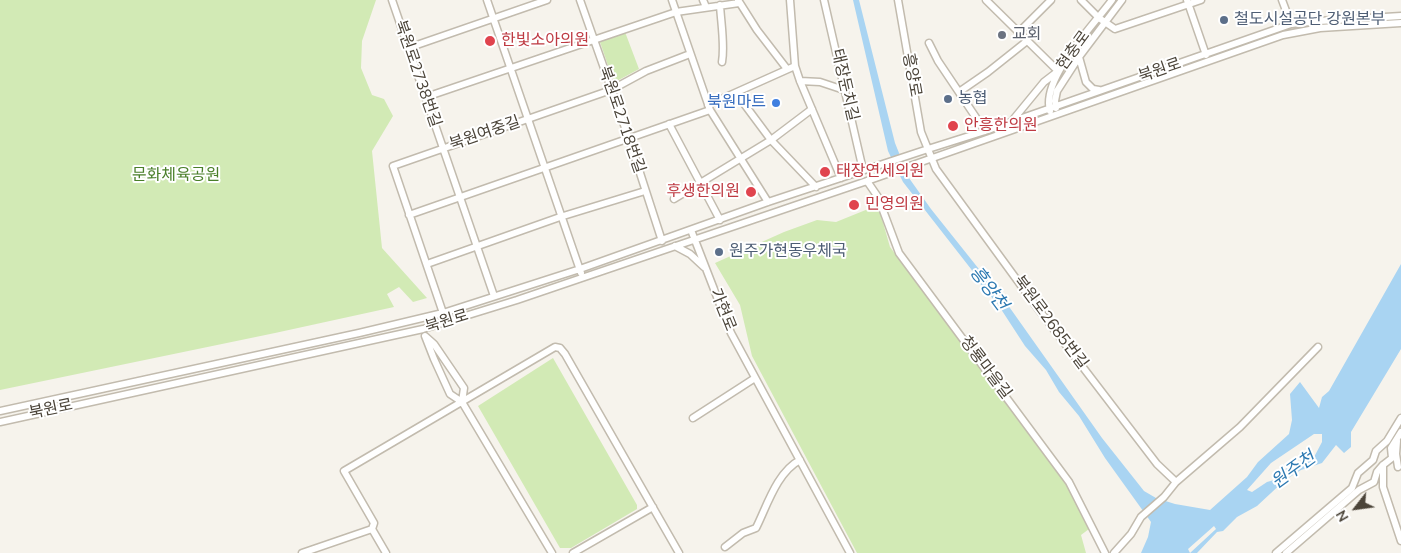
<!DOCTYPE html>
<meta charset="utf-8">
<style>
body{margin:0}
#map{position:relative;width:1401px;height:553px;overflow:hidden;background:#f6f3ec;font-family:"Nunito Sans",sans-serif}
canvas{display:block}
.north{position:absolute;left:1331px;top:483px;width:50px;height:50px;-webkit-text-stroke:4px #fff;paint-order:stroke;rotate:240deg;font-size:14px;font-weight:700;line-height:20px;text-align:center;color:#4b4439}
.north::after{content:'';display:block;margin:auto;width:18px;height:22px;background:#4b4439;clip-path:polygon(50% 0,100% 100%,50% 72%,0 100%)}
</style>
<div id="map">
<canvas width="1401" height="553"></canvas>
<div class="north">N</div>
</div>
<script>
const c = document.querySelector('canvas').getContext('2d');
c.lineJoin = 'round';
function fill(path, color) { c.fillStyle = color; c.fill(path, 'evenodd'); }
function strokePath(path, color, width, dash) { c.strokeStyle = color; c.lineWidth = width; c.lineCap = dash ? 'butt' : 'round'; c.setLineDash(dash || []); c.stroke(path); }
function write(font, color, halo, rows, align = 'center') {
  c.font = font + ' "Nunito Sans","Noto Sans KR",sans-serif'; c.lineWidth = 4; c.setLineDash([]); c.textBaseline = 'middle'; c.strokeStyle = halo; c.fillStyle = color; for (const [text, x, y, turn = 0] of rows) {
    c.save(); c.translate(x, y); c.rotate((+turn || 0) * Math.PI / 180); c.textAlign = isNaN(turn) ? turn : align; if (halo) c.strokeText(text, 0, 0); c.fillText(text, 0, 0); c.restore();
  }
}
fill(new Path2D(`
 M0 0H376L362 41 361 68 372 95 384 99 393 116 372 151 382 248 427 298 413 302 399 287 387 294 394 307 275 333 0 390Z
 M625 32 639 69 615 82 613 80 600 42Z
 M878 205 890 247 1059 471 1089 529 1081 535 1086 553H857L752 356 740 305 715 263 784 232 817 220 836 222Z
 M553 358 637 505V509L571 548H560L478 406Z`), '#d2eab5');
fill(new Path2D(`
 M853 0H859L895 143 909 178 931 209 1010 308 1102 438 1144 491 1156 498 1175 504 1210 510 1247 477 1258 462 1289 434 1292 420 1290 394 1300 382 1319 408 1322 397 1329 391 1401 264V349L1351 432V447L1344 453 1336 445 1322 463 1301 470 1285 480 1257 506 1237 517 1223 531 1217 532 1197 553H1190L1216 529 1214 526 1188 549 1190 553H1141L1148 537 1151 522 1105 458 1079 416 1059 392 1046 370 1025 346 997 303 983 288 971 269 903 182 888 151ZM1314 434H1322V442L1313 459 1288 467 1274 480 1267 482 1252 492 1247 490 1271 463Z`), '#a9d4f2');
const minor = new Path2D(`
 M392 0 494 296
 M487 0 581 273
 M580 0 629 139 662 241
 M672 0 710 110 768 202
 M703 0 706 7
 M738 0 757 30 787 69
 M790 0 795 66 800 81 841 178
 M824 0 863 170
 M898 0 921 132 936 169 1036 306 1157 464 1176 482
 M986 0 1058 71
 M1081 0 1099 18 1115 29 1201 0
 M1187 0 1206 55
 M1282 0 1291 24
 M720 5C721 23 725 45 722 62
 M1019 32 1051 0
 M929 43 938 61 985 131
 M408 48 547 0
 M1079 57 1086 82 1093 89 1099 90
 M800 81 820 82 844 90
 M959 92 988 72 1027 41
 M736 93 771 140 816 187
 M426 97 676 12 739 3
 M708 105 795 66
 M1056 108 1055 101 1057 91 1079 57 1122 0
 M1050 111C1041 78 1093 26 1112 0
 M1012 121 1044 82 1057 72
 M669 124 720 220
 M867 181 878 197 899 253 1069 482 1105 553
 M674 199 771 140 812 109
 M409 215 710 110
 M691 230 731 333 850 553
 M675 246 690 254 704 267
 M427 264 560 217 645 191
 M443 313 393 166 611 90 646 71 690 54
 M425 336 434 344 464 388 462 402 450 394 434 359Z
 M462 402 552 553
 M0 411 359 333 443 313 580 269 768 202 928 149 985 131 1291 24 1319 21 1401 16
 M693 418 755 378
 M0 422 423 329 517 300 867 181 1283 35 1320 28 1401 23
 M1397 441 1396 454 1398 467
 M1383 465V487L1401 541
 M725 547 743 533 756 528C767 506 777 472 800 460
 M302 553 372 529
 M386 553 372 529 374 523 344 471 555 347 560 348 565 354 679 553
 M573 553 653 507
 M1114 553 1131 534 1141 517 1164 497 1176 482 1240 427 1318 347
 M1276 553 1352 488 1358 473 1373 460 1376 451 1387 441 1401 418
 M1286 553 1359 490 1374 482 1377 472 1383 465 1392 458 1391 448 1401 432`);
strokePath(minor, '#c2bbae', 9);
strokePath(minor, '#fff', 6);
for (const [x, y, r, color] of [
 [1224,20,5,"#5c6f8a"],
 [1002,35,5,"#6b7280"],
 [490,41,6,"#e0444e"],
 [948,99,5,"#5c6f8a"],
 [776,103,5,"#3f7fe0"],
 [953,126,6,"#e0444e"],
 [825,172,6,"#e0444e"],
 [751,192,6,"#e0444e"],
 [854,205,6,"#e0444e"],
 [719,252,5,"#5c6f8a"]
]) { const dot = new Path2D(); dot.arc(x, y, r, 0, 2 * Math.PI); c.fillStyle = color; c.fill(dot); strokePath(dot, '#fff', 2); }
write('16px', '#4e5e75', '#fff', [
 ["철도시설공단 강원본부",1234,20],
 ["농협",958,99],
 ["원주가현동우체국",729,252]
], 'left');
write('16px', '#5b616d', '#fff', [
 ["교회",1012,35]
], 'left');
write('16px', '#be3a42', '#fff', [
 ["한빛소아의원",501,41],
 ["안흥한의원",964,126],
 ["태장연세의원",836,172],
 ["후생한의원",740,192,"right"],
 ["민영의원",865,205]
], 'left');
write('16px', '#4b4439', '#fff', [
 ["현충로",1074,51,-54],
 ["북원로",1160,71,-19],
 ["북원로2738번길",417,74,71],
 ["흥양로",911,75,80],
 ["태장둔치길",844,85,77],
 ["북원로2718번길",621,120,71],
 ["북원여중길",485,134,-19],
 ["가현로",722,310,68],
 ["북원로",447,322,-17],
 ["북원로2685번길",1050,323,53],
 ["청룡마을길",985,368,53],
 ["북원로",51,410,-12]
]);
write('16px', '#366cbe', '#fff', [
 ["북원마트",766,103]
], 'right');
write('16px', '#4a7f2a', '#fff', [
 ["문화체육공원",176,176]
]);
write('italic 18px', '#2e7ab2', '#fff', [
 ["흥양천",988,289,53],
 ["원주천",1294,471,-36]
]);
</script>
